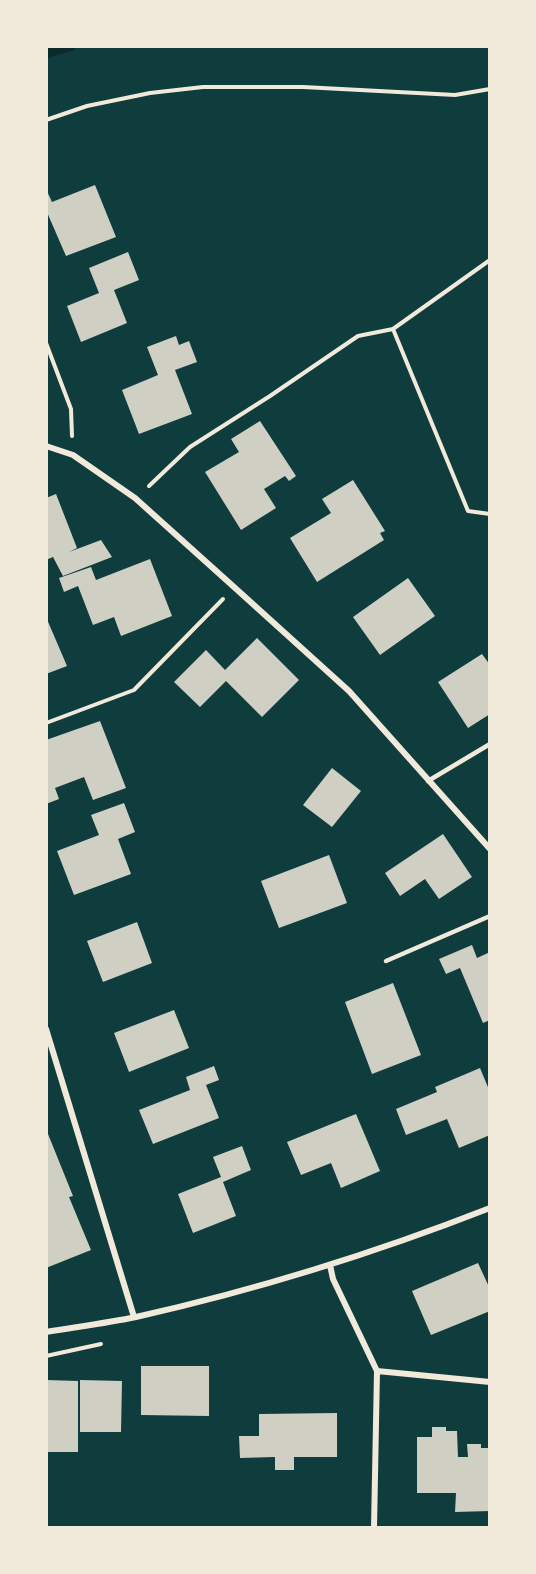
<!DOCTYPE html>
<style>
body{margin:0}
#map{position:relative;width:536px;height:1574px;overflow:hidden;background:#0f3d3e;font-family:Quicksand,sans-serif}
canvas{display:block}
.frame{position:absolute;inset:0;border:48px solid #f1e9da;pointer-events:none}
</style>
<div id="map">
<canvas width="536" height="1574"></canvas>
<div class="frame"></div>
</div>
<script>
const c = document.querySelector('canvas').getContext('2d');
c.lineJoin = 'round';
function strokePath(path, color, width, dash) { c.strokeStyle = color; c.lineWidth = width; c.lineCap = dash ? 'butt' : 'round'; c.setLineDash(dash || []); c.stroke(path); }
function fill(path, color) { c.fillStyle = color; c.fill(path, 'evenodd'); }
strokePath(new Path2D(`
 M46 54 72 46`), '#0a2a2b', 9);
fill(new Path2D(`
 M95 185 116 237 66 256 46 210V189L52 202Z
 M128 252 139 280 114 290 127 323 81 342 67 306 99 293 89 268Z
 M176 336 179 345 189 341 197 362 175 370 192 414 139 434 122 390 158 375 147 347Z
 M260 421 296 476 289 481 285 476 264 489 276 508 241 530 205 472 239 452 231 439Z
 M353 480 385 531 380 533 384 540 317 582 290 538 331 513 322 499Z
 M56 494 77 548 69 552 101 540 112 557 63 576 53 557 46 560V498Z
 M150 559 172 616 121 636 114 617 93 625 78 586 64 592 59 578 91 567 96 580Z
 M408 578 435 616 380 655 353 617Z
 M46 617 67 666 46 674Z
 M257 638 299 680 262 717 226 681 200 707 174 682 206 650 225 670Z
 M482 654 490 665V714L468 728 438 682Z
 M100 721 126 788 93 800 84 777 55 788 59 799 46 804V740Z
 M332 768 361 791 332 827 303 805Z
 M124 803 135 832 118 839 131 874 74 895 57 851 99 835 91 815Z
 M443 834 472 877 439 899 425 879 400 896 385 873Z
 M329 855 347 903 279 928 261 881Z
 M137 922 152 963 103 982 87 941Z
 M472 945 477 958 490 952V1020L483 1023 460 968 446 974 439 959Z
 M393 983 421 1055 372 1074 345 1002Z
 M174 1010 189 1048 129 1072 114 1033Z
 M214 1066 219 1080 206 1085 219 1118 153 1144 139 1110 190 1090 186 1077Z
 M480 1068 490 1092V1135L459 1148 447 1119 406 1135 396 1109 437 1092 435 1087Z
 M356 1114 380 1171 341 1188 331 1163 301 1175 287 1142Z
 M48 1134 73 1196 69 1197 91 1250 46 1268V1135Z
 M242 1146 251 1170 223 1182 236 1216 193 1233 178 1194 221 1177 213 1157Z
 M478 1263 490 1289V1311L431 1335 412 1291Z
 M141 1366H209V1416L141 1415Z
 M46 1380 78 1381V1452H46Z
 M80 1380 122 1381 121 1432H80Z
 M337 1413V1457H294V1470H275V1457L240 1458 239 1436H259V1414Z
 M432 1427H446V1431H457L458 1457H468L467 1444H481V1448H490V1511L455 1512 456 1493H417V1437H432Z`), '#cfcfc3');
strokePath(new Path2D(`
 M46 120 87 106 150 93 203 87H303L455 95 490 89
 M393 329 468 511 490 514
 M46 343 71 409 72 436
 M149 486 190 447 270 396 358 336 393 329 490 260
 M46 723 134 690 223 599
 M46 1356 101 1344`), '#f1e9da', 4);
strokePath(new Path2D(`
 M428 781 490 744
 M386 961 490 916`), '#f1e9da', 4.5);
strokePath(new Path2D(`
 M46 446 73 455 135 498 234 587 349 691 490 849
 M46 1029 134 1317
 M330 1265 333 1279 377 1371 374 1528
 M46 1332C76 1327 107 1323 136 1317 256 1290 375 1253 490 1208
 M377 1371 490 1382`), '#f1e9da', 6);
</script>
